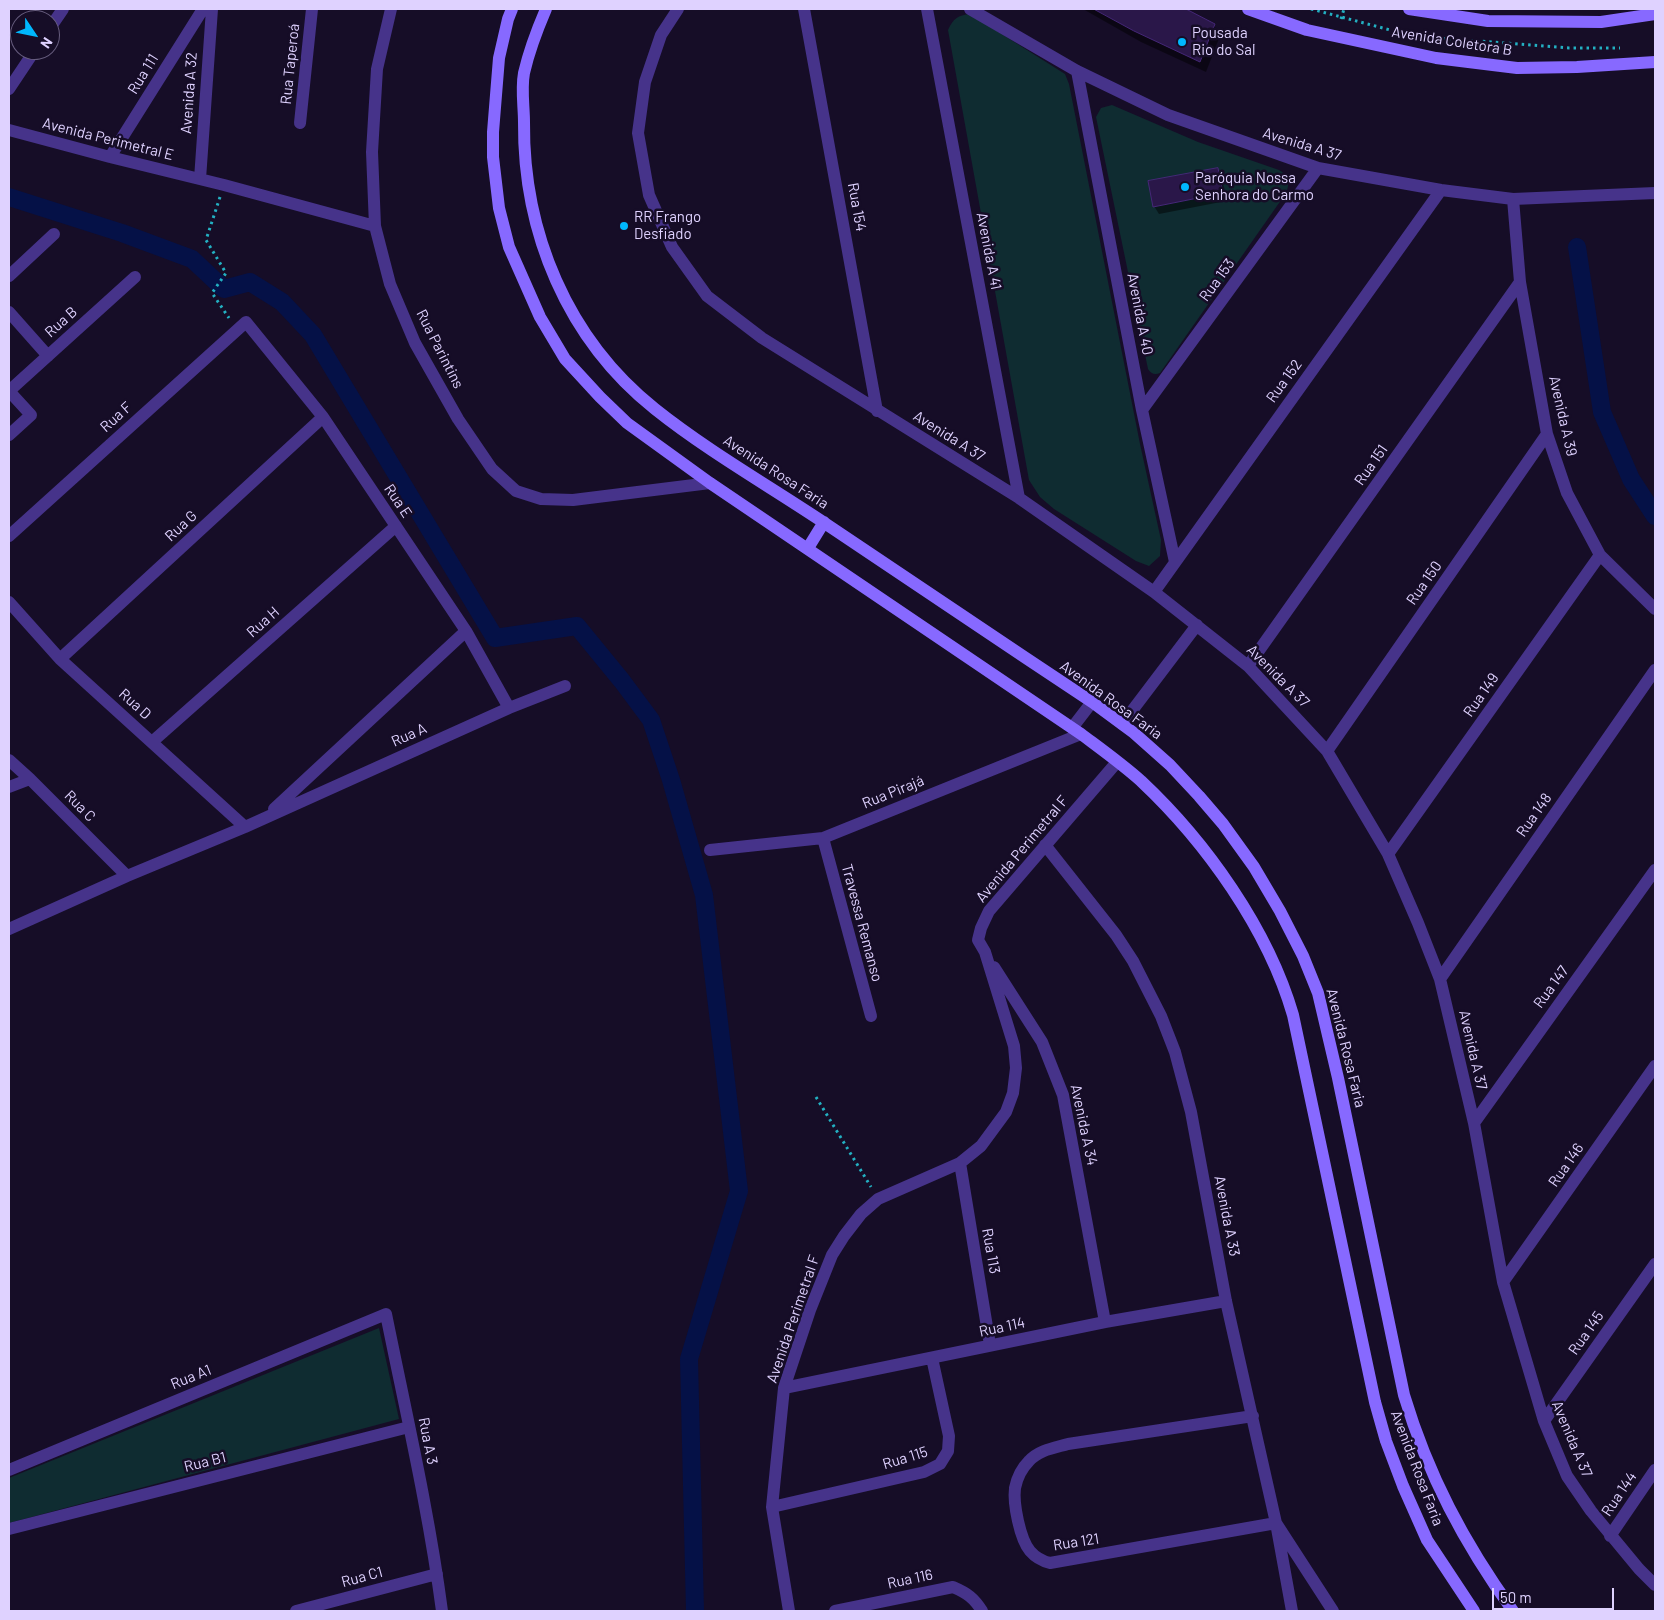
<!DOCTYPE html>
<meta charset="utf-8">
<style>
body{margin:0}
#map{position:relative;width:1664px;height:1620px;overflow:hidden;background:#160d27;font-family:Barlow,sans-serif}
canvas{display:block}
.frame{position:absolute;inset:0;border:10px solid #dfd2ff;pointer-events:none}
.north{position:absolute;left:10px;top:10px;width:50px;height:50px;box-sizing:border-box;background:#160d27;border:1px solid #665c7d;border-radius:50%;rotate:124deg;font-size:14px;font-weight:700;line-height:20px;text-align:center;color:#dfd2ff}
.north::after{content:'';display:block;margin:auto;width:18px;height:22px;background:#00b7fd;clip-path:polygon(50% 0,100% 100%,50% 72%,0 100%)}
.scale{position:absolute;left:1492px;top:1588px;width:122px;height:22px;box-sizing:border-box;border:2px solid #dfd2ff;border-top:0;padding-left:6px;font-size:15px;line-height:18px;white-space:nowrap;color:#dfd2ff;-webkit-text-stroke:4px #160d27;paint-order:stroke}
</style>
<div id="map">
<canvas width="1664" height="1620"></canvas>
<div class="frame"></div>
<div class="north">N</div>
<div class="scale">50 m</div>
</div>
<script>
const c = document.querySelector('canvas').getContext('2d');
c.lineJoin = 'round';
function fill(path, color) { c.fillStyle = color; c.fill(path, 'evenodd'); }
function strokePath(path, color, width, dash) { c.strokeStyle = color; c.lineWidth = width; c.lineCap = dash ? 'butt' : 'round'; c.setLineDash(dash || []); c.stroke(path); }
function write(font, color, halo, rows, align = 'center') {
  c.font = font + ' Barlow,sans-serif'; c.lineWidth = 5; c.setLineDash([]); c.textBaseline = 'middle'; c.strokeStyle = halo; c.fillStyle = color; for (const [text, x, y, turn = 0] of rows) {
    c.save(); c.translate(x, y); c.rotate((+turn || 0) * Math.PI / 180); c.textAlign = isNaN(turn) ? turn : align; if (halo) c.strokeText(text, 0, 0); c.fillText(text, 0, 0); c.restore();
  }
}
fill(new Path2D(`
 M970 14 1065 74 1069 84 1140 444 1161 540 1160 556 1149 566 1136 561 1054 509 1040 497 1029 480 948 30C953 19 958 15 970 14Z
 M1112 105 1198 142 1279 170C1289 175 1290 184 1286 193L1160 373C1155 375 1151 374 1148 369L1096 117 1101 108Z
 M379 1328 399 1419 9 1523V1478Z`), '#0f2c31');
fill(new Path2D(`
 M1083 9H1183L1214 25 1220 36 1206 72 1141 42Z
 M1217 169 1222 177 1226 201 1159 214 1154 206Z`), '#0007');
strokePath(new Path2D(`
 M9 197 122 233 192 259 224 289 250 282 282 302 313 335 495 638 577 626 622 681 651 720 671 780 704 895 739 1191 689 1359 695 1611
 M1577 247 1602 412 1631 479 1655 516`), '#051147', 18);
const building = new Path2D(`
 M1094 9H1186L1215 24 1200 62 1134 31Z
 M1218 168 1223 193 1153 207 1148 181Z`);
fill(building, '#2a1749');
strokePath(building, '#452778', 1);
strokePath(new Path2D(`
 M1311 9 1413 36 1569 48H1620
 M1341 19 1344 9
 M220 197 206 240 226 273 212 293 229 318
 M816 1097 871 1187`), '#23b0c2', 3, [2.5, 4]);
strokePath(new Path2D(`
 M391 9 377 69 372 152 375 226 390 284 415 343 458 419 492 469 516 491 541 499 573 500 710 483
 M678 9 661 35 645 82 638 133 649 195 672 247 707 296 762 338 1019 498 1154 592 1248 666 1327 751 1388 854 1418 923 1440 979 1474 1123 1503 1282 1544 1421 1567 1476 1591 1511 1639 1569 1655 1585
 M804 9 877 411
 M927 9 1019 498
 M970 9 1077 71 1168 115 1318 168 1441 190 1513 199 1655 193
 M50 28 63 9
 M1077 71 1142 410 1175 562
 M9 89 35 50
 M300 123 312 9
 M9 130 110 157 224 185 375 226
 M110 157 203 9
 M200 179 212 9
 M1513 199 1520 282 1547 434 1567 493 1600 555 1655 609
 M9 276 54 234
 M9 312 48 356
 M9 391 135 277
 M9 391 31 415 9 435
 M1142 410 1318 168
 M9 536 246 322 323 417 466 631 509 708
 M1154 592 1441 190
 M9 602 60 659 245 827
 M60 659 323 417
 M1248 666 1520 282
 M1122 724 1197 625
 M1072 728 1092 702
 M152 742 396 526
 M1327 751 1547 434
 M9 760 30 779 127 876
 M9 787 30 779
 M274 809 466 631
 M823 838 871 1016
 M1045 845 1116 935 1133 961 1161 1016 1175 1052 1191 1112 1226 1301 1276 1523 1333 1611
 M710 850 823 838 1081 734
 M1388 854 1600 555
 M9 929 127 876 245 827 509 708 565 686
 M994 967 1042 1042 1063 1095 1105 1322
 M1440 979 1655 670
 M1474 1123 1655 870
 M960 1163 990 1345
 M1503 1282 1655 1066
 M784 1388 1105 1322 1226 1301
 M1253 1416 1068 1444C1054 1448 1039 1450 1029 1461 1022 1468 1017 1478 1015 1488 1013 1504 1020 1539 1030 1551 1036 1558 1042 1561 1050 1563L1276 1523 1292 1611
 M1544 1421 1655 1264
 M9 1470 386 1314C406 1413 429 1512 442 1611
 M772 1507 924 1472 940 1464 948 1451 949 1436 932 1358
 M9 1529 409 1427
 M1610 1536 1655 1470
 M296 1611 437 1574
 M789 1611 772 1507 784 1388 810 1310 832 1255 844 1236 861 1214 878 1199 960 1163 981 1146 1006 1112 1013 1093 1016 1068 1014 1046 985 952 978 940 981 928 989 911 1117 762
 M835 1611 953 1587C967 1593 974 1598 982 1611`), '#46338a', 12);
strokePath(new Path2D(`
 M512 9 508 19 499 58 493 132V157L499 208 509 247 540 317 565 359 600 397 627 423 710 483 1081 734C1101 749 1122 764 1141 781 1206 842 1268 929 1293 1015L1375 1402 1386 1441 1403 1486 1427 1540 1474 1611
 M546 9C537 30 529 51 524 73 521 89 524 107 524 122 523 232 567 339 655 409 709 452 771 487 829 526 917 585 1004 644 1092 702L1134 733 1170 765 1199 796 1223 824 1254 867 1280 911 1303 956 1318 993 1338 1078 1404 1395C1428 1475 1464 1543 1513 1611
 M1248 9 1307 30 1436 58 1517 68 1577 67 1655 62
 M1409 9 1488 21 1601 22 1655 14
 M808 548 824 522`), '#8769ff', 12);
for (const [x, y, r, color] of [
 [1182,42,5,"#00b7fd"],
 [1185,187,5,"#00b7fd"],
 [624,226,5,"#00b7fd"]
]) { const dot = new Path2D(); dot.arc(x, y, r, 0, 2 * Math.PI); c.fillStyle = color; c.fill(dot); strokePath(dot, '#160d27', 2); }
write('15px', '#dfd2ff', '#160d27', [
 ["Pousada",1192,33],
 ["Rio do Sal",1192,50],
 ["Paróquia Nossa",1195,178],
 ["Senhora do Carmo",1195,195],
 ["RR Frango",634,217],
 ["Desfiado",634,234]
], 'left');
write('15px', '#dfd2ff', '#160d27', [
 ["Avenida Coletora B",1452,41,9],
 ["Rua Taperoá",290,64,-84],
 ["Rua 111",143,74,-58],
 ["Avenida A 32",189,93,-86],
 ["Avenida Perimetral E",108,139,14],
 ["Avenida A 37",1302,144,17],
 ["Rua 154",857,207,80],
 ["Avenida A 41",989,251,79],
 ["Rua 153",1217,280,-54],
 ["Avenida A 40",1140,314,79],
 ["Rua B",61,322,-42],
 ["Rua Parintins",440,349,63],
 ["Rua 152",1284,381,-54],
 ["Avenida A 39",1563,416,77],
 ["Rua F",116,417,-42],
 ["Avenida A 37",949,436,32],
 ["Rua 151",1371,465,-55],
 ["Avenida Rosa Faria",776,472,33],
 ["Rua E",398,501,56],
 ["Rua G",181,526,-43],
 ["Rua 150",1424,583,-55],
 ["Rua H",263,622,-42],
 ["Avenida A 37",1278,676,45],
 ["Rua 149",1481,695,-55],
 ["Avenida Rosa Faria",1111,700,36],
 ["Rua D",135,704,42],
 ["Rua A",409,735,-24],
 ["Rua Pirajá",893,792,-22],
 ["Rua C",80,806,45],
 ["Rua 148",1534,815,-55],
 ["Avenida Perimetral F",1022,849,-50],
 ["Travessa Remanso",862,923,75],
 ["Rua 147",1551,987,-54],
 ["Avenida Rosa Faria",1346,1048,76],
 ["Avenida A 37",1473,1050,77],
 ["Avenida A 34",1084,1125,78],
 ["Rua 146",1566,1165,-55],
 ["Avenida A 33",1227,1216,79],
 ["Rua 113",991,1251,80],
 ["Avenida Perimetral F",793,1319,-71],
 ["Rua 114",1002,1327,-12],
 ["Rua 145",1586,1333,-55],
 ["Rua A1",191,1377,-22],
 ["Avenida A 37",1572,1439,67],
 ["Rua A 3",428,1441,79],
 ["Rua 115",905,1458,-17],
 ["Rua B1",205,1462,-14],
 ["Avenida Rosa Faria",1417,1468,69],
 ["Rua 144",1619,1494,-56],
 ["Rua 121",1076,1542,-9],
 ["Rua C1",362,1577,-15],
 ["Rua 116",910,1579,-12]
]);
</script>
